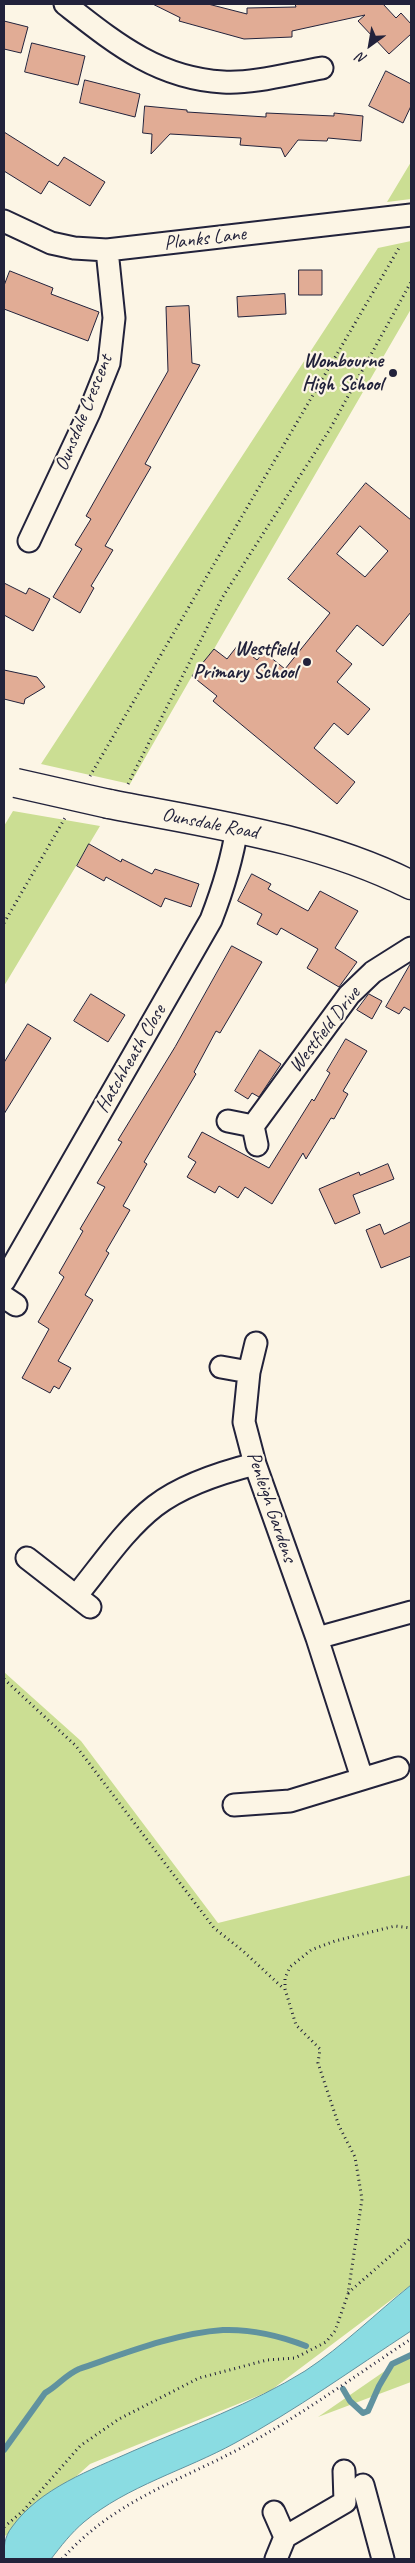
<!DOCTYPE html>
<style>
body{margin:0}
#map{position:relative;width:415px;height:2563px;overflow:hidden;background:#fcf5e5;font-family:Caveat,sans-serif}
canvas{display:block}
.frame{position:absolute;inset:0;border:5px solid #22223b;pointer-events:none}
.north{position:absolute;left:345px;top:20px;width:50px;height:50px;-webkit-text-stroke:4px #fcf5e5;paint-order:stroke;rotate:212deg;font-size:14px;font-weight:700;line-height:20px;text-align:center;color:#22223b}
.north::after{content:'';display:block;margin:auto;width:18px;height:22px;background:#22223b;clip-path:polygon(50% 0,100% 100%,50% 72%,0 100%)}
</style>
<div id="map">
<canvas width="415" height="2563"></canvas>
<div class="frame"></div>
<div class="north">N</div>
</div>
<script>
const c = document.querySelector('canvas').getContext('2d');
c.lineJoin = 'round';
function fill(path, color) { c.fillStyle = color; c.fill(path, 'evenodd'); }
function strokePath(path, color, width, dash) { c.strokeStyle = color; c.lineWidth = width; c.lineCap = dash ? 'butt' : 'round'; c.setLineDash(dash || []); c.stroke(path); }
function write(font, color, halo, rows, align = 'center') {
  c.font = font + ' Caveat,sans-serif'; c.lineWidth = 4.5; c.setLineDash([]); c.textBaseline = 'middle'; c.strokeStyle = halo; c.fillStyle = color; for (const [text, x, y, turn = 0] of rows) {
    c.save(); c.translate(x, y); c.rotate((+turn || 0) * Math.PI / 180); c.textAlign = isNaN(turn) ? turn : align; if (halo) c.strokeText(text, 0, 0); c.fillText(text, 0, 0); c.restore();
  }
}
fill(new Path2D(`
 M411 162V199L387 202Z
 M411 241V309L214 649 192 676 130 784 41 764 378 248Z
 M13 811 100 826 4 986V826Z
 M4 1672 81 1741 218 1923 411 1875V2285L270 2391 90 2464 15 2532 4 2536Z
 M411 2353V2382L318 2417Z`), '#cbde93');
const water = new Path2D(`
 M411 2285V2331C353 2369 296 2410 235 2443 186 2470 127 2486 84 2522 71 2533 61 2546 51 2559H4C4 2547 4 2537 12 2527 40 2488 91 2470 133 2451 190 2426 252 2404 305 2371 343 2346 376 2313 411 2285Z`);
fill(water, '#8adce2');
strokePath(water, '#60929f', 1);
strokePath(new Path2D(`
 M343 2389 350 2401 363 2413 368 2411 379 2386 392 2364 411 2355
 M4 2450 45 2393C58 2386 65 2375 79 2369 123 2354 176 2333 223 2330 250 2329 281 2336 306 2346`), '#60929f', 6);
const building = new Path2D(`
 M153 4H208L247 14V8L296 7 295 4H383L396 18 401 13 411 24V34L389 54 358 21 365 15 292 31V37L244 39 179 21 180 18Z
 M4 21 28 27 21 53 4 49Z
 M32 43 85 56 78 85 25 72Z
 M386 71 411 84V106L403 123 369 106Z
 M85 80 140 94 135 117 80 103Z
 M145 106 187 110V112L266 117V113L334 116V113L363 116 361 141 328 138 327 141 298 140 285 157 281 148 240 145 241 138 170 134 151 154 152 134 143 133Z
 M4 132 58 166 64 157 105 182 90 206 49 181 41 194 4 171Z
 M299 270H322V295H299Z
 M10 271 53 288 51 294 99 312 88 341 4 309V286Z
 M285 294 286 314 238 317 237 297Z
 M189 306 192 363 200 365 145 464 151 467 105 546 113 550 91 586 94 588 80 613 53 597 82 549 75 545 91 519 86 516 168 371 166 307Z
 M366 483 411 520V612L383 646 357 625 336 651 352 664 337 682 370 709 348 735 334 723 314 748 355 782 337 804 213 701 217 696 192 676 214 649 227 659 238 645 257 660 264 652 285 669 330 613 288 579ZM360 526 388 551 365 577 337 554Z
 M4 583 26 594 29 588 50 599 33 631 4 615Z
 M4 670 37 677 45 687 25 699 24 704 4 699Z
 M89 844 121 862 122 859 152 874 155 869 199 884 191 907 165 898 161 907 106 877 104 881 77 866Z
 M252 874 271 884 268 889 308 911 320 891 358 911 335 948 357 962 339 987 307 968 318 949 281 928 277 935 257 924 262 914 238 901Z
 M232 946 262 962 220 1033 216 1031 194 1072 196 1074 144 1162 147 1164 123 1206 130 1210 106 1251 109 1253 85 1295 93 1300 58 1361 71 1368 59 1389 54 1386 50 1393 22 1378 49 1329 38 1322 64 1277 59 1273 83 1231 80 1229 105 1187 97 1183 122 1142 118 1140 175 1047Z
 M411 963V1011L404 1007 399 1014 386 1007Z
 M91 994 125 1015 108 1042 74 1021Z
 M369 994 382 1001 372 1019 357 1010Z
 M28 1024 51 1038 4 1114V1063Z
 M346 1039 367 1051 343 1091 348 1094 334 1119 331 1118 306 1159 303 1153 272 1204 245 1187 238 1198 219 1186 215 1193 187 1177 196 1162 188 1157 202 1132 269 1168 312 1099 314 1101 330 1073 327 1071Z
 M260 1050 281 1064 259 1097 252 1093 248 1099 235 1091Z
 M388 1164 394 1179 353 1195 360 1213 335 1224 319 1189 359 1172 360 1175Z
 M411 1222V1256L381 1268 366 1230 380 1224 384 1234Z`);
fill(building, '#e1ac95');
strokePath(building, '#22223b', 1);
const street = new Path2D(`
 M65 4C115 43 157 78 223 82 253 84 292 73 322 68
 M4 221 51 243 74 248 107 250 411 215
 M29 541 89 413 109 363 114 318 107 250
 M228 1121 253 1126 257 1145
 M253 1126 349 995 373 972 411 948
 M4 1281 211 920C223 889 232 860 237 828
 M4 1297 16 1305
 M256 1343 249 1372 244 1422 255 1464 317 1638 362 1778
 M221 1367 249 1372
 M27 1558 90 1607
 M76 1596C101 1566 124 1530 155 1506 181 1486 223 1472 255 1464
 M317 1638 411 1612
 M234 1805 290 1801 398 1768
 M363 2485 383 2559
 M274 2512 285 2537 276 2559
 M285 2537 345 2502 344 2471`);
const secondary = new Path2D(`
 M109 804C212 824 317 838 411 885`);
strokePath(street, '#22223b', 25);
strokePath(secondary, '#22223b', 31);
strokePath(new Path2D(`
 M90 776 399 248
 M128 784 222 598 330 429 411 282
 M4 923 65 818
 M4 1679 76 1746 214 1928 243 1951 284 1989
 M348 2293 411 2238
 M4 2527 23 2511 80 2446 119 2419 199 2378 267 2360 295 2358 326 2342 335 2331 348 2294 362 2199 355 2157 339 2126 318 2063 320 2049 296 2025 285 1989V1978L290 1967 311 1950 335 1941 395 1926 411 1928
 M62 2559C114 2501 175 2483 241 2448 300 2416 355 2376 411 2339`), '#22223b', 3, [1, 4]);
strokePath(street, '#fcf5e5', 21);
strokePath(secondary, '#fcf5e5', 28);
const secondaryBridge = new Path2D(`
 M16 783 109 804`);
strokePath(secondaryBridge, '#22223b', 31, []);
strokePath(secondaryBridge, '#fcf5e5', 28);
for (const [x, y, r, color] of [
 [393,373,5,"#22223b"],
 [307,662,5,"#22223b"]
]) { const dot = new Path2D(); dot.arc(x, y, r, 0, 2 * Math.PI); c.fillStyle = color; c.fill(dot); strokePath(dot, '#fcf5e5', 2); }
write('20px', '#22223b', '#fcf5e5', [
 ["Planks Lane",205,239,-7],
 ["Ounsdale Crescent",84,413,-68],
 ["Ounsdale Road",210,824,11],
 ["Westfield Drive",325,1030,-52],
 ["Hatchheath Close",131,1059,-60],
 ["Penleigh Gardens",271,1507,71]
]);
write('bold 20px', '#22223b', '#fcf5e5', [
 ["Wombourne",383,362],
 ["High School",383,385],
 ["Westfield",297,650],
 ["Primary School",297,673]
], 'right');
</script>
